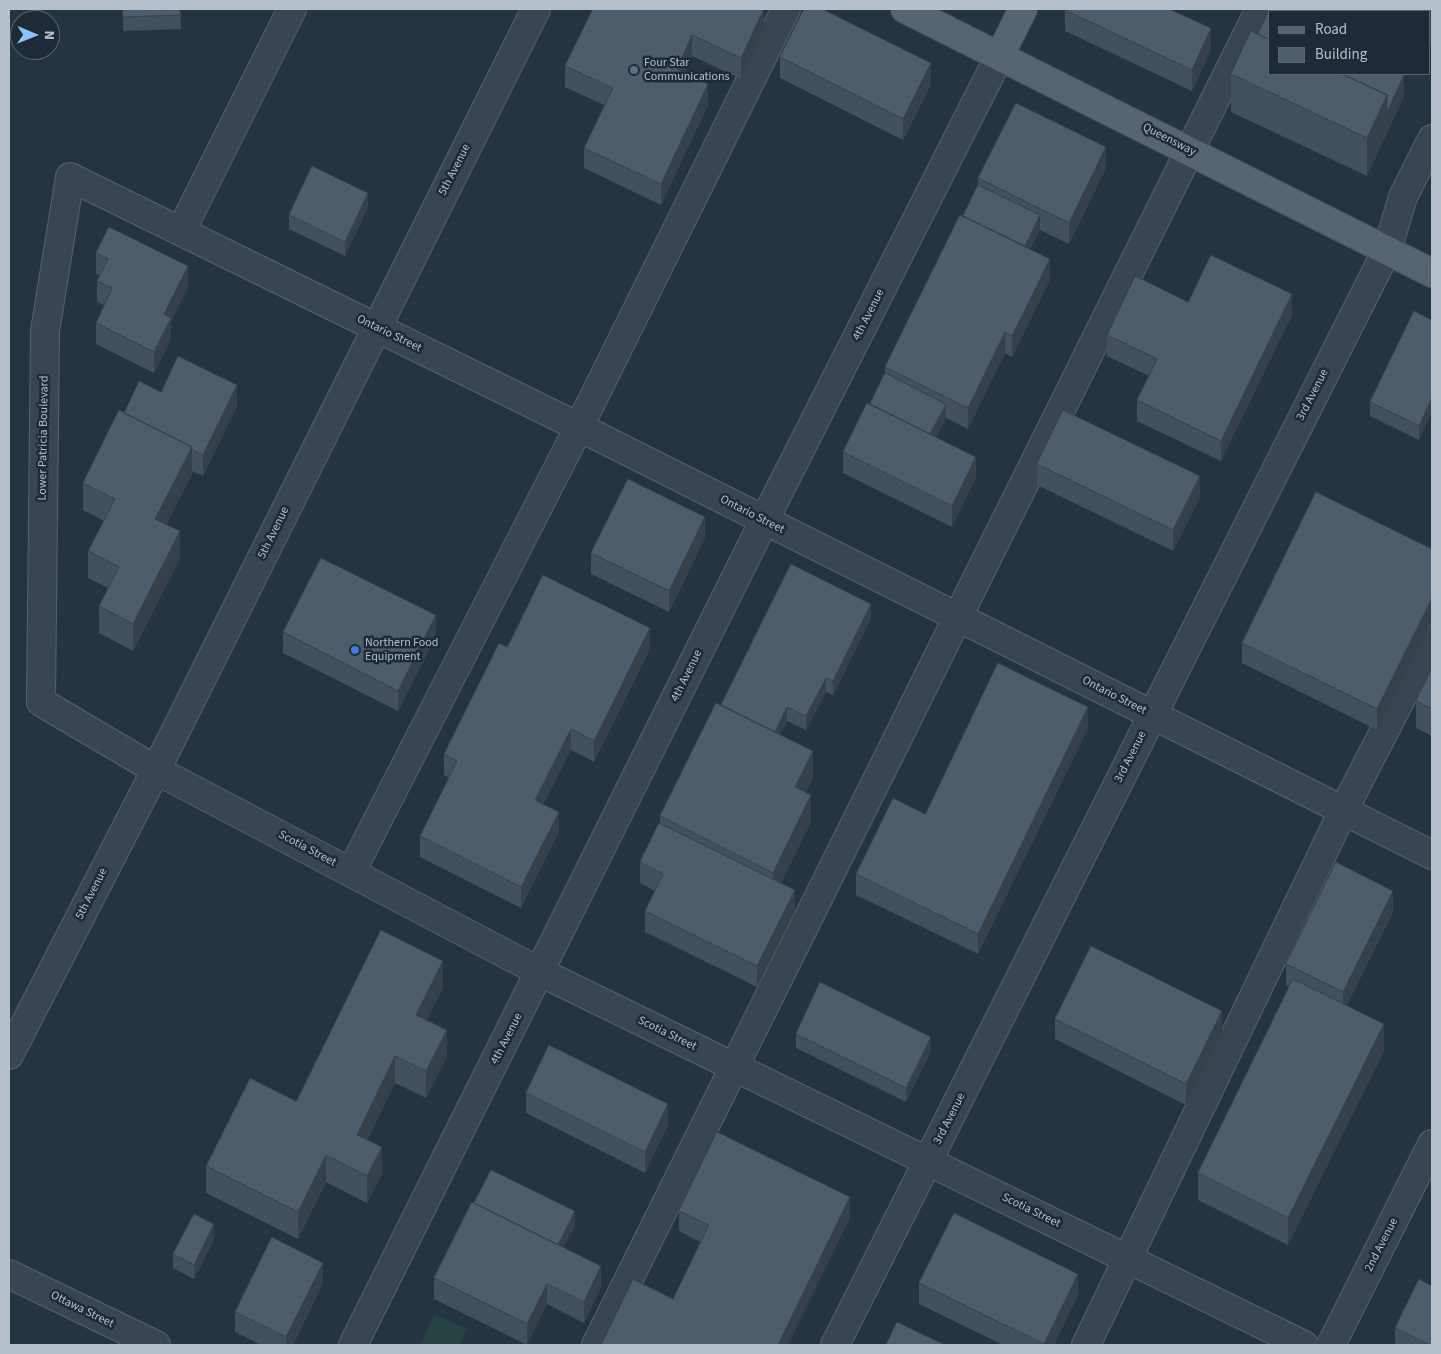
<!DOCTYPE html>
<style>
body{margin:0}
#map{position:relative;width:1441px;height:1354px;overflow:hidden;background:#253441;font-family:"Source Sans 3",sans-serif}
canvas{display:block}
.frame{position:absolute;inset:0;border:10px solid #b6c0cb;pointer-events:none}
.legend{position:absolute;left:1268px;top:10px;width:162px;height:65px;box-sizing:border-box;background:#1e2a36;border:1px solid #5b6672;margin:0;padding:6px 9px;list-style:none;font-size:15px;color:#b6c0cb}
.legend li{display:flex;align-items:center;gap:10px;height:25px}
.legend b{width:25px;border:1px solid #5b6672}
.north{position:absolute;left:10px;top:10px;width:50px;height:50px;box-sizing:border-box;background:#1e2a36;border:1px solid #5b6672;border-radius:50%;rotate:91deg;font-size:14px;font-weight:700;line-height:20px;text-align:center;color:#b6c0cb}
.north::after{content:'';display:block;margin:auto;width:18px;height:22px;background:#8bc2fa;clip-path:polygon(50% 0,100% 100%,50% 72%,0 100%)}
</style>
<div id="map">
<canvas width="1441" height="1354"></canvas>
<div class="frame"></div>
<ul class="legend">
<li><b style="height:6px;background:#576570"></b>Road</li>
<li><b style="height:14px;background:#4e5d6c"></b>Building</li>
</ul>
<div class="north">N</div>
</div>
<script>
const c = document.querySelector('canvas').getContext('2d');
c.lineJoin = 'round';
function fill(path, color) { c.fillStyle = color; c.fill(path, 'evenodd'); }
function strokePath(path, color, width, dash) { c.strokeStyle = color; c.lineWidth = width; c.lineCap = dash ? 'butt' : 'round'; c.setLineDash(dash || []); c.stroke(path); }
function write(font, color, halo, rows, align = 'center') {
  c.font = font + ' "Source Sans 3",sans-serif'; c.lineWidth = 5; c.setLineDash([]); c.textBaseline = 'middle'; c.strokeStyle = halo; c.fillStyle = color; for (const [text, x, y, turn = 0] of rows) {
    c.save(); c.translate(x, y); c.rotate((+turn || 0) * Math.PI / 180); c.textAlign = isNaN(turn) ? turn : align; if (halo) c.strokeText(text, 0, 0); c.fillText(text, 0, 0); c.restore();
  }
}
fill(new Path2D(`
 M434 1314 467 1329 460 1345H420Z`), '#274242');
const minor = new Path2D(`
 M181 231 292 9
 M351 872 579 427 786 9
 M9 1055 156 770 536 9
 M9 1274 156 1345
 M353 1345 764 521 1000 55
 M596 1345 1260 9
 M835 1345 1387 250 1403 197 1432 139
 M1086 1345 1343 811 1432 639
 M1304 1345 540 972 156 770 41 702 45 331 70 177 579 427 1432 855
 M1331 1345 1432 1144`);
const major = new Path2D(`
 M905 9 1432 273
 M1000 55 1023 9`);
strokePath(minor, '#57636e', 30);
strokePath(major, '#46515d', 30);
strokePath(minor, '#394550', 28);
strokePath(major, '#576570', 28);
fill(new Path2D(`
 M123 9H180L181 29 123 31Z
 M593 9 764 30 741 79 692 56 685 73 708 105 661 205 584 168V148L604 105 565 87V66Z
 M1330 9H1432L1430 11H1330Z
 M1065 10 1211 49 1192 91 1065 31Z
 M780 57 931 84 903 140 780 78Z
 M1231 74 1404 96 1367 176 1231 112Z
 M1106 168 1069 244 1040 230 1030 249 1050 280 1012 357 1005 353 968 429 946 418 936 437 976 478 952 527 843 473V452L870 404 885 373V367L963 216 978 185V178Z
 M368 207 345 256 289 229V215Z
 M96 253 188 287 171 321V339L154 373 96 344V323L104 305 97 302V281L100 276 96 274Z
 M1188 302 1292 315 1221 461 1137 421V400L1149 376 1107 356V335Z
 M1432 320 1419 440 1370 416V402Z
 M161 392 237 406 203 476 192 471V474L166 525 180 559 133 651 99 633V606L108 588 88 578V551L104 521 83 510V483L124 413Z
 M1037 464 1200 497 1173 551 1037 485Z
 M705 538 669 612 591 574V553Z
 M1432 549V619L1377 730 1242 663V643Z
 M871 618 833 695 826 692 806 730 787 721 780 735 813 778 806 792 811 822 781 883 795 911 757 987 645 932V911L655 891 640 883V862L660 823V816L721 705Z
 M283 632 436 636 398 711 283 653Z
 M507 647 650 649 594 762 571 750 543 804 559 832 521 908 420 857V836L449 778 444 775V754Z
 M1432 668V736L1416 728V701Z
 M1088 728 978 954 856 895V874L925 814Z
 M1393 912 1347 1005 1384 1051 1288 1245 1198 1200V1173L1290 987 1286 985V964Z
 M443 988 426 1020 447 1057 426 1098 395 1083 367 1140 382 1174 367 1203 326 1182 298 1239 206 1193V1166L296 1101Z
 M1055 1019 1222 1032 1186 1105 1055 1039Z
 M796 1034 931 1051 906 1102 796 1048Z
 M526 1093 668 1125 645 1173 526 1113Z
 M679 1211 850 1218 673 1299 700 1242 679 1231Z
 M575 1225 564 1247 601 1287 584 1323 547 1304 527 1345 434 1299V1278Z
 M214 1239 194 1279 173 1268V1254Z
 M323 1283 293 1345H261L235 1332V1312Z
 M919 1283 1078 1295 1054 1345H1003L919 1304Z
 M1395 1328 1432 1345H1395Z`), '#43505d');
fill(new Path2D(`
 M764 9V30L741 79V58Z
 M1429 9H1432V40L1430 46V11H1428Z
 M1211 28V49L1192 91V70Z
 M692 35V56L677 90V69Z
 M931 63V84L903 140V119Z
 M1404 75V96L1367 176V138L1387 95Z
 M708 84V105L661 205V184Z
 M1106 147V168L1069 244V223Z
 M368 193V207L345 256V242Z
 M1040 215V230L1022 266V252Z
 M1050 259V280L1012 357V336Z
 M188 266V287L171 321V339L154 373V352L164 314Z
 M1292 294V315L1221 461V441Z
 M1005 332V353L968 429V408Z
 M237 385V406L203 476V455Z
 M1432 398V412L1419 440V426Z
 M946 404V418L928 454V440Z
 M192 447V474L155 546V519Z
 M976 457V478L952 527V506Z
 M1200 476V497L1173 551V530Z
 M705 517V538L669 612V591Z
 M180 531V559L133 651V624Z
 M1432 598V619L1377 730V709Z
 M871 604V618L833 695V681Z
 M436 615V636L398 711V691Z
 M650 628V649L594 762V741Z
 M826 678V692L806 730V716Z
 M787 707V721L769 757V743Z
 M1088 707V728L978 954V934Z
 M571 729V750L535 821V800Z
 M813 751V778L795 814V787Z
 M811 795V822L773 900V873Z
 M559 812V832L521 908V887Z
 M795 890V911L757 987V966Z
 M1393 891V912L1343 1013V992Z
 M443 961V988L416 1042V1015Z
 M1222 1011V1032L1186 1105V1084Z
 M1384 1024V1051L1288 1245V1218Z
 M447 1030V1057L426 1098V1071Z
 M931 1037V1051L906 1102V1088Z
 M395 1056V1083L357 1162V1135Z
 M668 1104V1125L645 1173V1152Z
 M382 1147V1174L367 1203V1176Z
 M326 1155V1182L298 1239V1212Z
 M850 1197V1218L788 1345H778Z
 M575 1211V1225L556 1264V1250Z
 M214 1224V1239L194 1279V1265Z
 M323 1263V1283L293 1345H286V1337Z
 M601 1266V1287L584 1323V1302Z
 M1078 1274V1295L1054 1345H1044Z
 M547 1284V1304L527 1345V1324Z`), '#37414c');
const building = new Path2D(`
 M123 9H180L181 15 123 17Z
 M593 9H764L741 58 692 35 677 69 708 84 661 184 584 148 613 88 565 66Z
 M804 9H822L931 63 903 119 780 57Z
 M1066 9H1169L1211 28 1192 70 1065 10Z
 M1270 9 1275 11H1270V40L1258 34Z
 M1361 9H1429L1428 11H1366Z
 M1251 31 1270 40V74H1342L1387 95 1367 138 1231 74Z
 M1342 74H1401L1404 75 1387 112V95Z
 M1016 103 1106 147 1069 223 978 178Z
 M312 166 368 193 345 242 289 215Z
 M978 185 1040 215 1025 246 963 216Z
 M960 215 1050 259 1012 336 1005 332 968 408 885 367Z
 M109 227 188 266 164 314 171 318 154 352 96 323 112 288 97 281 108 259 96 253Z
 M1211 255 1292 294 1221 441 1137 400 1157 359 1107 335 1135 276 1188 302Z
 M1414 311 1432 320V398L1419 426 1370 402Z
 M178 356 237 385 203 455 192 450V447L124 413 139 381 161 392Z
 M885 373 946 404 930 434 870 404Z
 M867 403 976 457 952 506 843 452Z
 M119 410 192 447 155 519 180 531 133 624 99 606 119 567 88 551 115 499 83 483Z
 M1063 410 1200 476 1173 530 1037 464Z
 M628 479 705 517 669 591 591 553Z
 M1316 492 1432 549V598L1377 709 1242 643Z
 M321 558 436 615 398 691 283 632Z
 M791 564 871 604 833 681 826 678 806 716 787 707 775 732 721 705Z
 M543 575 650 628 594 741 571 729 535 800 559 812 521 887 420 836 457 761 444 754 499 643 507 647Z
 M998 663 1088 707 978 934 856 874 893 798 925 814Z
 M1432 668V709L1416 701Z
 M716 703 813 751 795 787 811 795 773 873 660 816Z
 M659 823 795 890 757 966 645 911 663 874 640 862Z
 M1336 862 1393 891 1343 992 1286 964Z
 M381 930 443 961 416 1015 447 1030 426 1071 395 1056 357 1135 382 1147 367 1176 326 1155 298 1212 206 1166 250 1078 296 1101Z
 M1091 946 1222 1011 1186 1084 1055 1019Z
 M1293 979 1384 1024 1288 1218 1198 1173Z
 M820 982 931 1037 906 1088 796 1034Z
 M549 1045 668 1104 645 1152 526 1093Z
 M717 1132 850 1197 778 1345H601L633 1279 673 1299 709 1225 679 1211Z
 M491 1170 575 1211 558 1245 474 1203Z
 M472 1202 601 1266 584 1302 547 1284 527 1324 434 1278Z
 M954 1213 1078 1274 1044 1344 919 1283Z
 M194 1214 214 1224 194 1265 173 1254Z
 M272 1237 323 1263 286 1337 235 1312Z
 M1419 1279 1432 1286V1345H1430L1395 1328Z
 M897 1322 945 1345H886Z`);
fill(building, '#4e5d6c');
strokePath(building, '#37414c', 1);
for (const [x, y, r, color] of [
 [634,70,5,"#5c6f8a"],
 [355,650,5,"#3f7fe0"]
]) { const dot = new Path2D(); dot.arc(x, y, r, 0, 2 * Math.PI); c.fillStyle = color; c.fill(dot); strokePath(dot, '#1e2a36', 2); }
write('12px', '#b6c0cb', '#1e2a36', [
 ["Four Star",644,63],
 ["Communications",644,77],
 ["Northern Food",365,643],
 ["Equipment",365,657]
], 'left');
write('12px', '#b6c0cb', '#1e2a36', [
 ["Queensway",1169,140,27],
 ["5th Avenue",455,170,-63],
 ["4th Avenue",869,315,-63],
 ["Ontario Street",389,334,26],
 ["3rd Avenue",1313,395,-63],
 ["Lower Patricia Boulevard",44,438,-89],
 ["Ontario Street",752,515,27],
 ["5th Avenue",274,533,-64],
 ["4th Avenue",687,676,-64],
 ["Ontario Street",1114,696,27],
 ["3rd Avenue",1131,757,-63],
 ["Scotia Street",307,849,28],
 ["5th Avenue",92,894,-63],
 ["Scotia Street",667,1034,26],
 ["4th Avenue",507,1039,-63],
 ["3rd Avenue",950,1119,-63],
 ["Scotia Street",1031,1211,26],
 ["2nd Avenue",1382,1245,-63],
 ["Ottawa Street",82,1310,26]
]);
</script>
